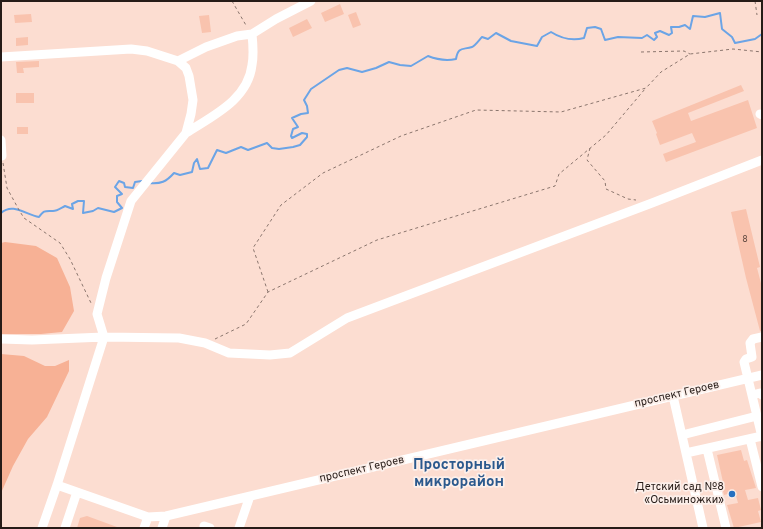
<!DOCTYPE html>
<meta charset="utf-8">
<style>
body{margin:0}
#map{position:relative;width:763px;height:529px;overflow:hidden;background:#fcddd1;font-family:Overpass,sans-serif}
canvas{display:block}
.frame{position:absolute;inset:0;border:2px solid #261b17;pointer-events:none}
</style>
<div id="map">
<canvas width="763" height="529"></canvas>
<div class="frame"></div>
</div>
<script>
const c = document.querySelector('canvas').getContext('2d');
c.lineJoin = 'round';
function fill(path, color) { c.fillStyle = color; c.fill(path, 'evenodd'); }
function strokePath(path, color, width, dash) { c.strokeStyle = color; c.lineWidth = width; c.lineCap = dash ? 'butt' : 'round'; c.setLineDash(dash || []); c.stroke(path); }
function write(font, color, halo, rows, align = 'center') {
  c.font = font + ' Overpass,sans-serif'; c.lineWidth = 3.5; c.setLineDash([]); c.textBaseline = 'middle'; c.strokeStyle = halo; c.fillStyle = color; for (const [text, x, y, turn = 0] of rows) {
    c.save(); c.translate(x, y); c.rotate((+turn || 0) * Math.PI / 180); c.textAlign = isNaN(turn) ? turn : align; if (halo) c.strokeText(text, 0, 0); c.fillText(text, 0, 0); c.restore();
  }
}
fill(new Path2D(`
 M5 242 36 246 57 258 70 287 74 311 62 332 41 334H1V243Z
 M1 354 24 356 45 366H55L69 360V371L47 417 28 439 13 466 1 493Z`), '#f7b195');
strokePath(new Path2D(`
 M149 183C161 184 166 182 174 173L180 175 192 172 194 163 197 159 200 169 208 168 217 150 226 153 241 147 248 150 267 143 272 148 279 149 293 147 300 145 307 137V134L302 133 292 138 291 136 293 129 298 127 292 118 301 114 308 113 307 106 304 100 311 89 339 70 347 68 362 72 376 68 389 62 400 65 411 66 428 56C438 60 446 61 456 59 458 46 463 50 472 47 475 46 479 40 482 37L488 39 496 33 511 41 537 46 542 37 551 32C562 39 572 41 584 38L587 28 595 27 601 29 605 40 618 37 642 38 647 35 654 40 657 37 655 33 660 31 669 35 672 33 671 27H679L685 25 690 29 693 16 705 17 720 13 722 29 732 37 735 43 755 39 762 34
 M1 213C13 202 26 215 39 217 44 210 45 211 53 211 57 211 61 208 65 206L73 209 72 204 78 201H84L83 213 93 211 98 208 114 212 122 208 117 202V196L122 194 115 187 119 181 124 183 125 187 133 188 135 182 142 181`), '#6ba4e6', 2);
fill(new Path2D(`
 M340 4 344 14 325 22 321 13Z
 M356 12 361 25 353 28 348 15Z
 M31 14 32 22 15 23 14 15Z
 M209 15 211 32 202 33 199 16Z
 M307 19 312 28 293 37 289 28Z
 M28 37V45L16 46V38Z
 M39 61V67L23 68 24 73H17L16 62Z
 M741 85 744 91 688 113 691 121 748 100 757 128 666 162 663 154 696 142 692 133 660 145 656 134 657 133 652 121Z
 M16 93H34V103H16Z
 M17 127H28V134H17Z
 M746 209 760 267 757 268 762 287V331H760L746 278 731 212Z
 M741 450 744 461 747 460 756 488 745 490 748 500 758 498 761 510 758 511 761 522 734 528 727 505 738 503 735 492 724 495 721 483 723 482 717 455Z
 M87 516 117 527V528H77L80 518Z`), '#f9c3ae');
strokePath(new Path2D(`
 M232 1 247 27
 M755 1 757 15
 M641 52 684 51 690 54
 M590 148 587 160 605 181 606 189 628 199 636 200
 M3 163 7 188 19 210 24 218 60 243 70 259 91 303
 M268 292 253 248 281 205 323 173 401 136 476 110 561 112 646 88 661 72 690 54 733 49 762 52
 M215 339 246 324 268 292 377 240 555 186 559 174 606 135 645 89`), '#8a756d', 1, [3, 3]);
strokePath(new Path2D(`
 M1 57 131 49 147 51 178 61 186 68 189 76 193 100 191 114 186 133 131 201 106 278 97 314 104 337 57 485 42 528
 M178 61 206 47 237 36 252 34 276 19 311 1
 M760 114 762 115
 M186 133C212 116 248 100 252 65 254 55 253 44 252 34
 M1 140 2 156
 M762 337 753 339 750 343 752 357 746 359 744 362 762 437
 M1 339 32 340 104 337 179 338 205 343 229 353 270 355 290 353 347 318 652 203 762 160
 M752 395 760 393 762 395
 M673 396 703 528
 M682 435 757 416
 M750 439 762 487
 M707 449 726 528
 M686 453 762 436
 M57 485 148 517 166 516 762 375
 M204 526 210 528
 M65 528 77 492
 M144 528 148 517
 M162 528 166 516
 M239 528 250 496`), '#fff', 9);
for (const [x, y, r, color] of [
 [732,494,4,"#2670c0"]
]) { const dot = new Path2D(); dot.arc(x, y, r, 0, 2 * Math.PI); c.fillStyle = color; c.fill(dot); strokePath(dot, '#fcefea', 1.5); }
write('9px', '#5b453d', null, [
 ["8",745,240]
]);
write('11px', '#261b17', '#fcefea', [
 ["проспект Героев",677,395,-13],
 ["проспект Героев",362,470,-13]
]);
write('11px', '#261b17', '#fcefea', [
 ["Детский сад №8",724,488],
 ["«Осьминожки»",724,501]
], 'right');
write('bold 15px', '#2b598d', '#fcefea', [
 ["Просторный",459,466],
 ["микрорайон",459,483]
]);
</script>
